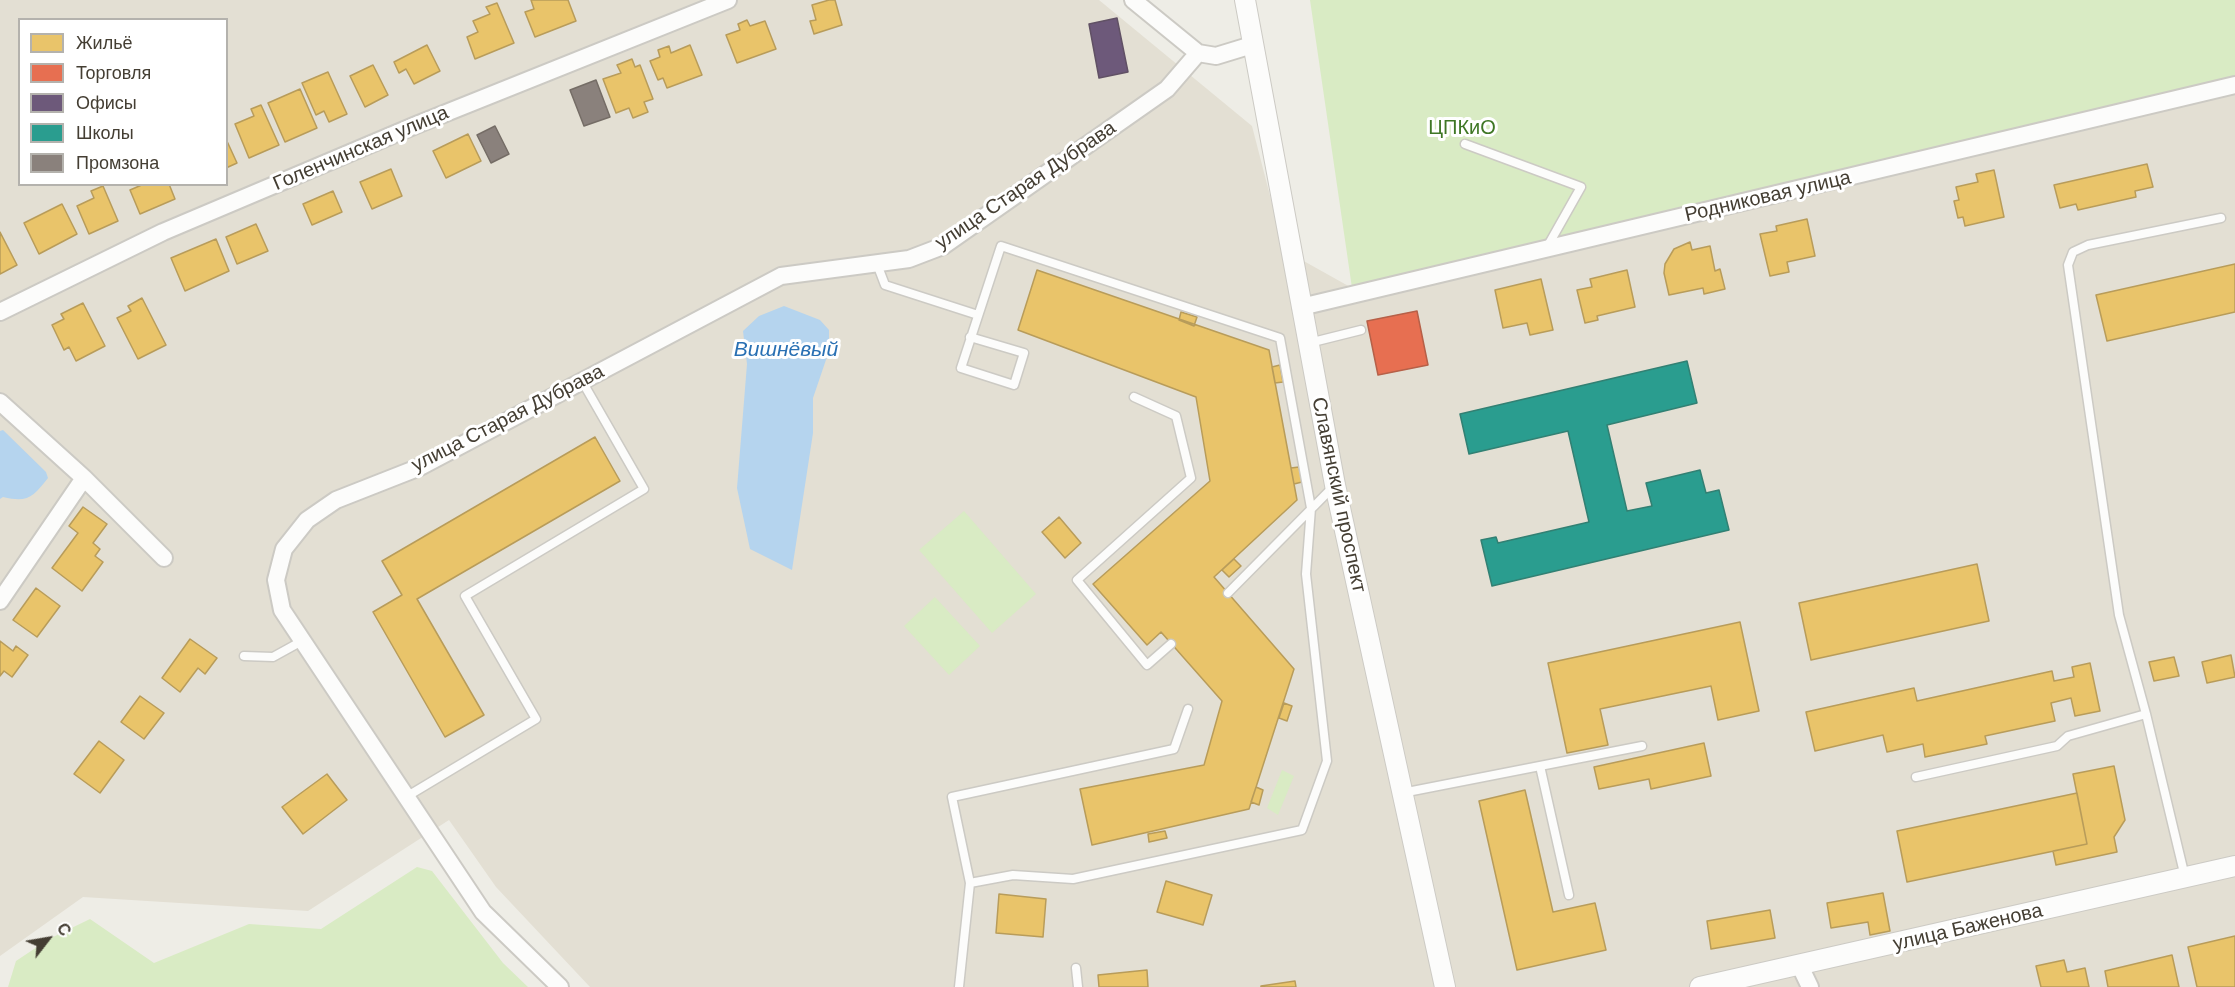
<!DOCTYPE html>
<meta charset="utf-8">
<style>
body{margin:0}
#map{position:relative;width:2235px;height:987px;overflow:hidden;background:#eeede6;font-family:"DM Sans",sans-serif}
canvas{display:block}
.legend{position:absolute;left:18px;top:18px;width:210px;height:168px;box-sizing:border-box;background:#fff;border:2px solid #b4b2ad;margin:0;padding:8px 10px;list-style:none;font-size:18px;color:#443e33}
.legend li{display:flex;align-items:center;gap:12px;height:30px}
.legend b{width:30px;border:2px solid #b4b2ad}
.north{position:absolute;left:18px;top:909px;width:60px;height:60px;-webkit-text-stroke:4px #fff;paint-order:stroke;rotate:59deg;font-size:16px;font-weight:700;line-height:24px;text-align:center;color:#443e33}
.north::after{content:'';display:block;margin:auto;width:21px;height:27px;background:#443e33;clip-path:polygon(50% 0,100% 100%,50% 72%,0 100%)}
</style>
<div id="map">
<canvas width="2235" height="987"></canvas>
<ul class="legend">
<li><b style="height:16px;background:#e9c46a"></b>Жильё</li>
<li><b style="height:16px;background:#e76f51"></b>Торговля</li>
<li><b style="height:16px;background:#6d597a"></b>Офисы</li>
<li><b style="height:16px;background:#2a9d8f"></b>Школы</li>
<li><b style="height:16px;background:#8a817c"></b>Промзона</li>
</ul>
<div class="north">С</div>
</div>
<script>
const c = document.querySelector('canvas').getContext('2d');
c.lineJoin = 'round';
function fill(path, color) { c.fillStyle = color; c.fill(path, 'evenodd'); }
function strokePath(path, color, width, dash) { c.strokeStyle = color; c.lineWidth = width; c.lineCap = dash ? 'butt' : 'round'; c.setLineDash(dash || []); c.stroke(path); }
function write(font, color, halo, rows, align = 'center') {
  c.font = font + ' "DM Sans",sans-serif'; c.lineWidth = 6; c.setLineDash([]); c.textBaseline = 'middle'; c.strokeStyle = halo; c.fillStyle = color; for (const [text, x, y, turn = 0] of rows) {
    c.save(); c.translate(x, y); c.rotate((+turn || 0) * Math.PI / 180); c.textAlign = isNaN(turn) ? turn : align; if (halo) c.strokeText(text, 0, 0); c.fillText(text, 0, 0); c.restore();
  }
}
fill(new Path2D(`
 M0 0H1099L1252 126 1284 250 1352 288 2235 79V987H590L496 887 449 820 308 911 83 897 0 956ZM20 20H226V184H20Z`), '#e3dfd3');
fill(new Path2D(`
 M1310 0H2235V79L1352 288Z
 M964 511 1036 594 992 633 919 550Z
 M935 597 980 646 949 675 904 626Z
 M1282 770 1294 776 1278 815 1267 808Z
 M417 867 432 871 503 963 528 987H8L16 961 49 939 90 919 154 963 249 924 321 929Z`), '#d9ebc4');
fill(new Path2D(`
 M784 306 820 320 829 330V351L813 398V433L792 570 750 549 737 488 747 364 743 331 759 316Z
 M3 430 46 472 48 478C33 497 28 503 3 497L0 499V431Z`), '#b5d4ee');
const homes = new Path2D(`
 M531 0H568L576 21 535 37 525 12 534 9Z
 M829 0H835L842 25 814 34 810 21 816 20 812 5Z
 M497 3 514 43 475 59 467 37 478 32 473 21 490 14 486 7Z
 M747 20 750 26 765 21 776 49 737 63 726 35 740 30 738 24Z
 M427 45 440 71 414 84 406 69 399 73 394 62Z
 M690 45 702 75 667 88 663 78 658 80 650 61 660 57 658 50 669 46 671 53Z
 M632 59 635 67 640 65 653 99 644 102 648 112 633 118 629 108 616 113 603 79 621 73 617 65Z
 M373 65 388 95 365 107 350 76Z
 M328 72 347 114 329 122 324 111 316 115 302 83Z
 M300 89 317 128 285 142 268 103Z
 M261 105 279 145 249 158 235 124 254 116 251 109Z
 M468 134 481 161 446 178 433 151Z
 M226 139 237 163 226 168Z
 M2147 164 2153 187 2135 191 2136 197 2078 210 2076 204 2060 208 2054 185Z
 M391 169 402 196 372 209 360 182Z
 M1994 170 2004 217 1965 226 1963 217 1958 218 1954 201 1959 200 1956 187 1978 182 1976 174Z
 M144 184H169L175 199 140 214 130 190Z
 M103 186 118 221 89 234 77 206 94 198 91 191Z
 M333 191 342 212 312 225 303 204Z
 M62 204 77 234 39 254 24 223Z
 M1807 219 1815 256 1787 262 1789 272 1770 276 1760 234 1777 231 1776 226Z
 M256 224 268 251 237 264 226 237Z
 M0 232 17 265 0 274Z
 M216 239 229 271 185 291 171 258Z
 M1690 242 1692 250 1710 246 1715 271 1720 269 1725 289 1704 294 1703 288 1669 295 1664 273 1665 264 1674 249Z
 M2235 264V312L2107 341 2096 295Z
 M1037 270 1269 350 1297 500 1214 577 1294 669 1249 809 1092 845 1080 789 1204 765 1222 701 1161 632 1147 645 1093 584 1210 481 1196 397 1018 330Z
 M1627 270 1635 307 1597 316 1598 320 1585 323 1577 290 1592 287 1590 279Z
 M1541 279 1553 330 1530 335 1527 323 1503 328 1495 290Z
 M142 298 166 345 138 359 117 318 131 311 128 306Z
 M83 303 105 346 76 361 69 347 64 350 52 325 64 319 61 314Z
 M1181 312 1197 317 1194 326 1179 320Z
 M1280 365 1283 382 1275 383 1272 367Z
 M595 437 620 481 417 599 484 715 445 737 373 612 402 595 382 561Z
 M1299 467 1302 482 1294 484 1291 468Z
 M83 507 107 524 93 543 100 549 95 556 103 562 82 591 52 568 78 533 69 526Z
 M1059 517 1081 543 1065 558 1042 532Z
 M1234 559 1241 566 1229 577 1222 570Z
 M1977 564 1989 621 1811 660 1799 603Z
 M36 588 60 606 37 637 13 620Z
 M1740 622 1759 711 1718 720 1711 686 1600 709 1608 745 1567 753 1548 663Z
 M190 639 217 658 205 674 198 668 180 692 162 678Z
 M0 641 13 651 16 646 28 655 12 677 4 671 0 676Z
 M2231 655 2235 677 2207 683 2202 662Z
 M2174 657 2179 676 2154 681 2149 662Z
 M2090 663 2100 711 2075 716 2071 698 2051 703 2055 721 1985 736 1987 744 1925 757 1923 744 1887 752 1883 735 1815 751 1806 712 1914 688 1917 701 2052 671 2054 681 2074 677 2072 667Z
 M140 696 164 713 144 739 121 722Z
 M1284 703 1292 706 1287 721 1279 718Z
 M99 741 124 760 100 793 74 774Z
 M1704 743 1711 776 1651 789 1649 779 1599 789 1594 767Z
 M2114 766 2125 820 2114 837 2117 852 2056 865 2053 851 2087 844 2073 774Z
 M327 774 347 800 303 834 282 807Z
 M1256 787 1263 790 1259 805 1251 802Z
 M1525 790 1553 912 1595 903 1606 950 1517 970 1479 801Z
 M2077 793 2087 844 1907 882 1897 831Z
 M1165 831 1167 838 1149 842 1148 834Z
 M1166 881 1212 895 1203 925 1157 912Z
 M1883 893 1890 931 1870 935 1868 922 1831 928 1827 903Z
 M999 894 1046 899 1043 937 996 933Z
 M1770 910 1775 938 1711 949 1707 921Z
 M2235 936V987H2197L2188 947Z
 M2172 955 2179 987H2108L2105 971Z
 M2064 960 2067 972 2085 968 2089 987H2041L2036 966Z
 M1147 970 1148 987H1099L1098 975Z
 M1295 981 1296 987H1261V986Z`);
fill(homes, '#e9c46a');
strokePath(homes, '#b89c5a', 1.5);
const shops = new Path2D(`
 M1417 311 1428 365 1378 375 1367 321Z`);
fill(shops, '#e76f51');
strokePath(shops, '#b66048', 1.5);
const offices = new Path2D(`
 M1117 18 1128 72 1099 78 1089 24Z`);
fill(offices, '#6d597a');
strokePath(offices, '#615165', 1.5);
const schools = new Path2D(`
 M1687 361 1697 403 1607 425 1627 511 1652 506 1646 483 1700 470 1706 493 1719 490 1729 530 1492 586 1481 540 1496 537 1498 543 1589 522 1568 431 1469 454 1460 414Z`);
fill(schools, '#2a9d8f');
strokePath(schools, '#328073', 1.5);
const industry = new Path2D(`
 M596 80 610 117 584 126 570 90Z
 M495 126 509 154 491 163 477 135Z`);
fill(industry, '#8a817c');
strokePath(industry, '#756d66', 1.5);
const service = new Path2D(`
 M1465 144 1581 187 1546 249
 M877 264 885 285 978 315
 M970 337 1024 353 1014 385 961 368 1001 246 1280 338 1311 508 1306 574 1327 761 1302 830 1073 879 1013 875 970 883 952 797 1174 749 1188 709
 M1309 343 1361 330
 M1134 397 1176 416 1191 478 1077 580 1147 665 1171 644
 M1228 593 1333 487
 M244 656 273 657 302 641
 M1540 766 1569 895
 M1916 777 2057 746 2068 736 2146 714
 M1402 793 1642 746
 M406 797 536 719 465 596 644 489 582 381
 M2185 877 2146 714 2119 615 2068 265 2073 252 2088 245 2221 218
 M1076 968 1078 987
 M959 987 970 883`);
const minor = new Path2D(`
 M1133 0 1198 53 1216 56 1252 45
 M1301 307 2235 85
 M0 312 163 232 416 125 728 0
 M0 402 84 478 164 558
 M0 601 84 478
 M1800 966 1810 987
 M560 987 483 912 282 610 276 580 284 549 307 520 336 500 420 467 781 276 909 259 943 246 1167 89 1198 53`);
const tertiary = new Path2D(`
 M1245 0 1335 485 1445 987
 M1700 987 2235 866`);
strokePath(service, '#cccac4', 11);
strokePath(minor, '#cccac4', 20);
strokePath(tertiary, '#cccac4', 22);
strokePath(service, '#fcfcfb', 8);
strokePath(minor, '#fcfcfb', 16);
strokePath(tertiary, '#fcfcfb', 20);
write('20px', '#3f7725', '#fff', [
 ["ЦПКиО",1462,129]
]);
write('20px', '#443e33', '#fff', [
 ["Голенчинская улица",361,149,-23],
 ["улица Старая Дубрава",1026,186,-34],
 ["Родниковая улица",1768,197,-13],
 ["улица Старая Дубрава",508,419,-27],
 ["Славянский проспект",1338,495,78],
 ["улица Баженова",1968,928,-13]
]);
write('italic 21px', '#2970b3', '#fff', [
 ["Вишнёвый",786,350]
]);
</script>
